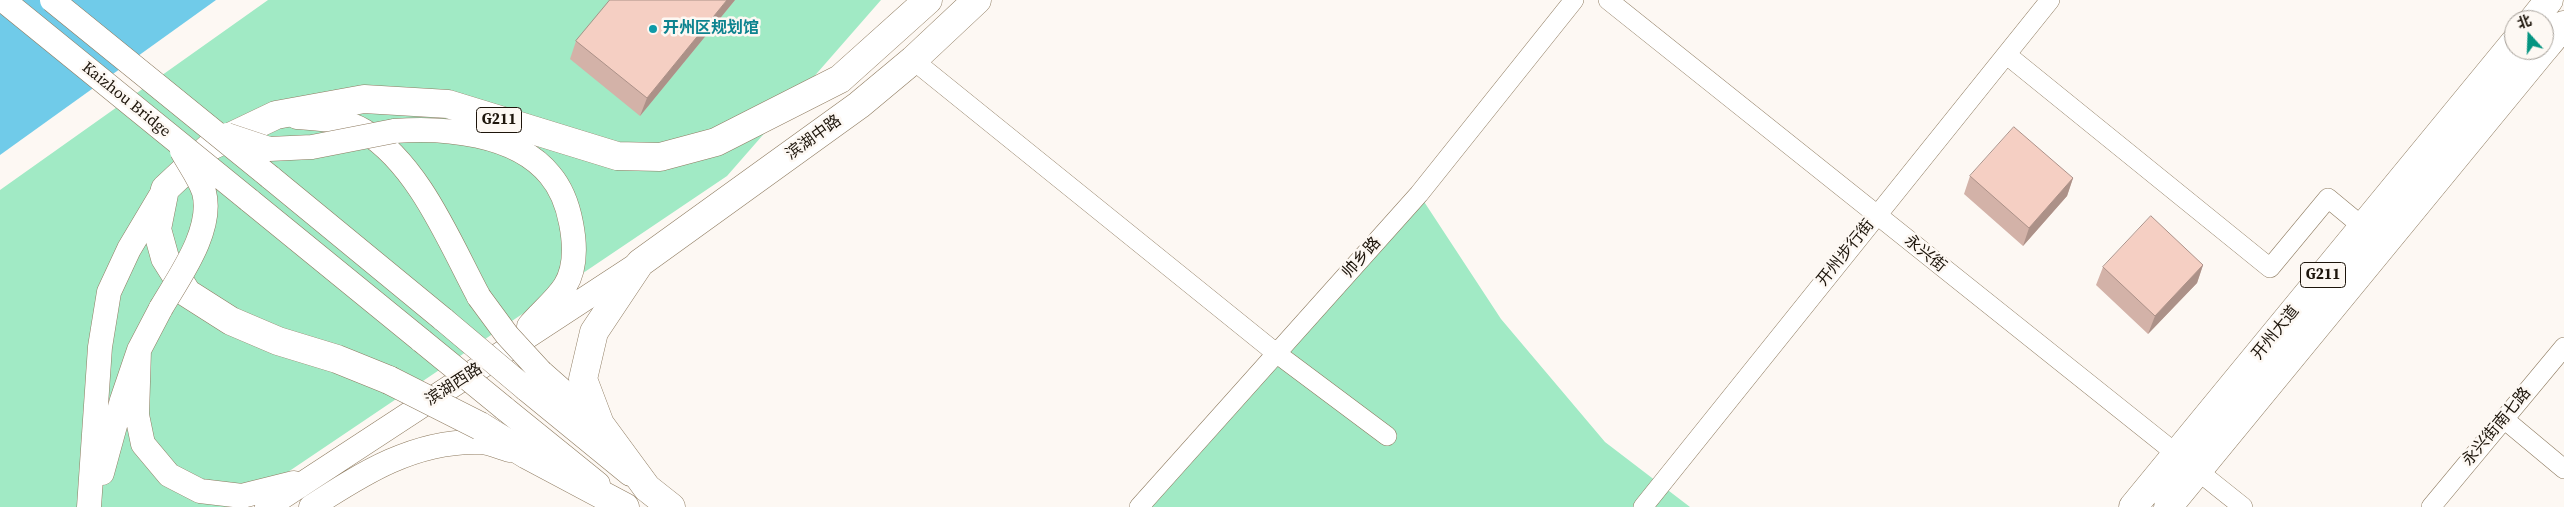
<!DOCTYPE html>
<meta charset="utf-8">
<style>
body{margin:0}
#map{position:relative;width:2564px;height:507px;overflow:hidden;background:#fdf8f3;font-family:"Source Serif 4","Noto Sans SC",serif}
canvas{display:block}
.north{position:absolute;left:2504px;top:10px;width:50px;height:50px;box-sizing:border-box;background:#fdf8f3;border:1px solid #a39d96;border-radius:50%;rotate:340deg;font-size:14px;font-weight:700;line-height:20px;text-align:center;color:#1d150b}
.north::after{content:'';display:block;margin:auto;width:18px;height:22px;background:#049481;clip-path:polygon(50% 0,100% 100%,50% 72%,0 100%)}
</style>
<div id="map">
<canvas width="2564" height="507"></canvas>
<div class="north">北</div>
</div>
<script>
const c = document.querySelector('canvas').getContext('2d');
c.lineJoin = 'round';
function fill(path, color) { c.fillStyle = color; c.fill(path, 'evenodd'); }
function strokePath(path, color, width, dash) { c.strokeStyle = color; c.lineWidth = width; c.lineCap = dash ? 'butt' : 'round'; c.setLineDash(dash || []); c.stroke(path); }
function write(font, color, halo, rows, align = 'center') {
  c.font = font + ' "Source Serif 4","Noto Sans SC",serif'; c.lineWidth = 5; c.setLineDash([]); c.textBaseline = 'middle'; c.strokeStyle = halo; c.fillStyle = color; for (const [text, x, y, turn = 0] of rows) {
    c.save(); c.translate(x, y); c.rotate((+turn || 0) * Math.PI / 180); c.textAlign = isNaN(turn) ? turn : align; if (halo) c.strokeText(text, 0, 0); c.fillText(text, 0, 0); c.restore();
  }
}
fill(new Path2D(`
 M268 0H881L727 176 236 507H0V190Z
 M1419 194 1501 319 1605 442 1690 507H1139Z`), '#a1eac5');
fill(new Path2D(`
 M0 0H216L0 155Z`), '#70cbe9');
const minor = new Path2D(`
 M1608 0 2243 507
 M2007 55 2270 268 2328 198 2363 227
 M913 60 1276 353 1387 436
 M2504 419 2564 469
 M1139 507 1419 194 1574 0
 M1643 507 2050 0
 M2431 507 2564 347`);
const major = new Path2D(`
 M297 117C319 119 344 119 364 131 419 165 449 241 479 297
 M394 131C443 127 516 133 550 175 561 188 568 207 571 223 575 243 576 268 565 286 556 300 540 313 529 326
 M270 177 444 320
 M249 200 422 341
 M139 350 137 415 143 444 169 475 200 491 242 496 294 483
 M541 372 600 424
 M526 389 630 474
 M504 408 598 484
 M102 473 122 400 139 350 161 308
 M89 507 100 347 109 292 129 249 160 197
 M267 507 638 264
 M311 507C363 473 415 440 480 442 490 442 501 448 510 450`);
const highway = new Path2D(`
 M2533 20 2549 0
 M2544 49 2564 25
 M389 380 337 359 278 341 231 321 187 293 165 258 157 229 165 189 211 146 276 115 364 99 448 104 617 156 660 157 716 142 840 79 928 0
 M480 426 527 455 625 507
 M671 507 647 488 600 424 583 379 594 332 640 263 859 105 913 60 977 0
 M2133 507 2514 43
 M2168 507 2543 50`);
strokePath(minor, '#8e7b60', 20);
strokePath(major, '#8e7b60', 25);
strokePath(highway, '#8e7b60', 29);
strokePath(minor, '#fff', 19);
strokePath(major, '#fff', 24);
strokePath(highway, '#fff', 28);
const majorBridge = new Path2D(`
 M3 0 249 200
 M52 0 270 177
 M227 135 269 149 312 147 394 131
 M479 297 507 335 541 372
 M161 308C179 277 214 230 204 192 200 179 189 164 182 151
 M444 320 526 389
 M422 341 504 408`);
const highwayBridge = new Path2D(`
 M389 380 480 426`);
strokePath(majorBridge, '#8e7b60', 25, []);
strokePath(highwayBridge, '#8e7b60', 29, []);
strokePath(majorBridge, '#fff', 24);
strokePath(highwayBridge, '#fff', 28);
fill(new Path2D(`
 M735 0 640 116 570 59 576 41Z
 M1970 176 2073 178 2067 196 2023 246 1964 194Z
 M2203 265 2197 283 2148 334 2096 285 2103 267Z`), '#d3b2a8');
fill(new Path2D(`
 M727 0H735L640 116 647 98Z
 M2073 178 2067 196 2023 246 2029 228Z
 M2203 265 2197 283 2148 334 2155 316Z`), '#ac9188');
const building = new Path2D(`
 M610 0H727L647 98 576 41Z
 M2014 127 2073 178 2029 228 1970 176Z
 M2151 216 2203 265 2155 316 2103 267Z`);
fill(building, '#f5cfc3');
strokePath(building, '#ac9188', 1);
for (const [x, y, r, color] of [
 [653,29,5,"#0f9aa8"]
]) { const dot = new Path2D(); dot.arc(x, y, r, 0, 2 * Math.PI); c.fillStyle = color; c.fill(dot); strokePath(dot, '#fdf8f3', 2); }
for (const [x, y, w] of [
 [499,120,45],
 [2323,275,45]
]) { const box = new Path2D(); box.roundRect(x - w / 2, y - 12.5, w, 25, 4); c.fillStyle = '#fdf8f3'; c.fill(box); strokePath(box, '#1d150b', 1); }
write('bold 15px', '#1d150b', null, [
 ["G211",499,120],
 ["G211",2323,275]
]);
write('bold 16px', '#0d838f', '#fdf8f3', [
 ["开州区规划馆",663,29]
], 'left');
write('16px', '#1d150b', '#fdf8f3', [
 ["Kaizhou Bridge",126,100,39],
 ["滨湖中路",814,138,-36],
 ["开州步行街",1846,253,-51],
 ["永兴街",1925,254,39],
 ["帅乡路",1362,258,-48],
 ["开州大道",2276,333,-51],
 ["滨湖西路",454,385,-33],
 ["永兴街南七路",2497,427,-50]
]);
</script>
